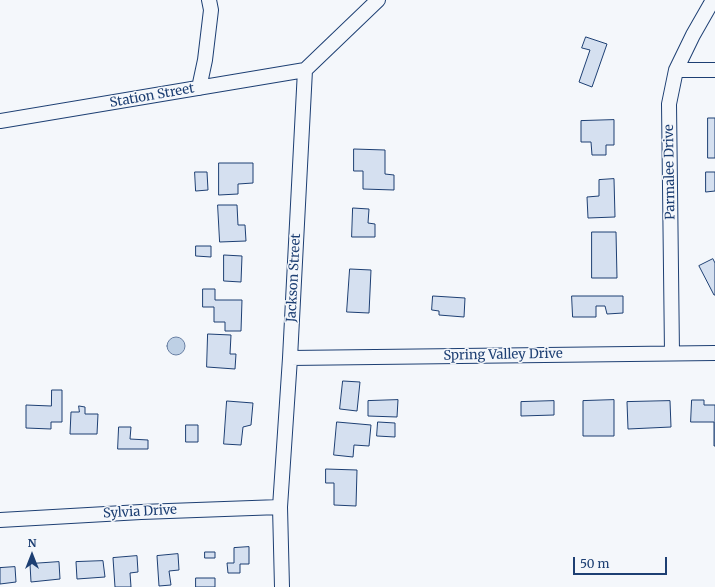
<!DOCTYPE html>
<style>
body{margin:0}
#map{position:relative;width:715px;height:587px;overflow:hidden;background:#f4f7fb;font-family:Merriweather,serif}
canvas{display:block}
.north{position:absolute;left:12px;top:535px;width:40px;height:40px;-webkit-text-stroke:3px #f4f7fb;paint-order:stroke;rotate:0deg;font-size:11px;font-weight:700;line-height:16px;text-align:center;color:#1d3f73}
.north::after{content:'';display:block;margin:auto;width:14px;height:18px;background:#1d3f73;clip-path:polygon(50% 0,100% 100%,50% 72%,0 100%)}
.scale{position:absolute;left:573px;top:557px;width:94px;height:18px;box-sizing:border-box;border:2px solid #1d3f73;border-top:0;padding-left:5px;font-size:12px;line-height:14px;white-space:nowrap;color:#1d3f73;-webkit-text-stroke:3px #f4f7fb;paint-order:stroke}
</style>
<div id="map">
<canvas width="715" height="587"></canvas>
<div class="north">N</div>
<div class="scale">50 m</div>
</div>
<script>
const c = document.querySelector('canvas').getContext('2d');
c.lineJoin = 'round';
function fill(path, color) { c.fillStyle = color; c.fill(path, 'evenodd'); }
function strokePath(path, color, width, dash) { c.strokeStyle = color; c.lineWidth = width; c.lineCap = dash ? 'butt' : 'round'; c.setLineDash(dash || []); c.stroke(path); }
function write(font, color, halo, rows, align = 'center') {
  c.font = font + ' Merriweather,serif'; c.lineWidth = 3; c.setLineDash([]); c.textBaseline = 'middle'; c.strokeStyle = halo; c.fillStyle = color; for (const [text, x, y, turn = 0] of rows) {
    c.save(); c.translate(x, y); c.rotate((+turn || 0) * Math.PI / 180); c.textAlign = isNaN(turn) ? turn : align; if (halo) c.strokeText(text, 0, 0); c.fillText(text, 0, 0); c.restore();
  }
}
const water = new Path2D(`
 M167 346a9 9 0 1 1 18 0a9 9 0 1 1-18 0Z`);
fill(water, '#bed0e5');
strokePath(water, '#687fa3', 1);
const building = new Path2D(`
 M586 37 607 44 592 87 579 82 590 50 582 48Z
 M708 118H715V158H708Z
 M614 120V145H606V155H592L591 142H581V121Z
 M354 149 385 150V174L394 175V190L363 189V171H354Z
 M219 163H253V183L238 184V194L219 195Z
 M195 172H207L208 190 196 191Z
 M706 172H715V191L706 192Z
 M614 179 615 217 588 218 587 197 599 196V180Z
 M218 205H237L238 225H245L246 241 220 242Z
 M353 208 369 209 368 223 375 224V237H352Z
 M592 232H616L617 278H592Z
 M196 246H211V257L196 256Z
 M224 255 242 256 241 282 224 281Z
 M713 259 715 263V295H714L699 266Z
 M350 269 371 270 369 313 347 312Z
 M203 289H215V300H242L241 331H225V322H214V307H203Z
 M433 296 465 298 464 317 439 315V311L432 310Z
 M572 296H623V313L607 314 605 306H596V317H573Z
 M208 334 231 335 230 354H236L235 369 207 367Z
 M343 381 360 382 357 411 340 409Z
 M52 390H62V422H51V429L26 428V405L51 406Z
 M398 400 397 417 368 416V401Z
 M614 400V436H583V401Z
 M692 400H704V405H715V446H714V422H691Z
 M227 401 253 403 251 425 243 427 241 445 224 444Z
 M554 401V415L521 416V402Z
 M670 401 671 427 628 429 627 402Z
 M79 406 85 407V414H98L97 434H70L71 412H79Z
 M337 422 371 425 369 446 354 445 353 457 334 455Z
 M378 422 395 423V437L377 436Z
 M186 425H198V442H186Z
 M119 427H131L130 439 148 440V449H118Z
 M326 469 357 470 356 506 334 505V483H326Z
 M249 547V564H240V573H228L227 563H234V548Z
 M205 552H215V558H205Z
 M178 554 179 570 169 571 171 585 159 586 157 556Z
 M137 556 138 572 130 573 131 587H115L113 558Z
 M103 561 105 577 77 579 76 562Z
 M59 562 60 579 31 582 30 564Z
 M15 567 16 582 0 584V568Z
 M196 578H215V587H196Z`);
fill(building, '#d5e0f0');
strokePath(building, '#1d3f73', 1);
const minor = new Path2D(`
 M676 70H715
 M199 88 205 60 211 10 209 0
 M0 121 305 70
 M672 353 669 104 676 70 693 35 713 0
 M290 358 715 353
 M0 520 141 512 280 507
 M282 587 280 507 290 358 305 70 378 0`);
strokePath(minor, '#1d3f73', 16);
strokePath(minor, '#f4f7fb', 14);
write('13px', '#1d3f73', '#f4f7fb', [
 ["Station Street",152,96,-10],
 ["Parmalee Drive",670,172,-91],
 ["Jackson Street",294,278,-87],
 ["Spring Valley Drive",503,355,-1],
 ["Sylvia Drive",140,512,-3]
]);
</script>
